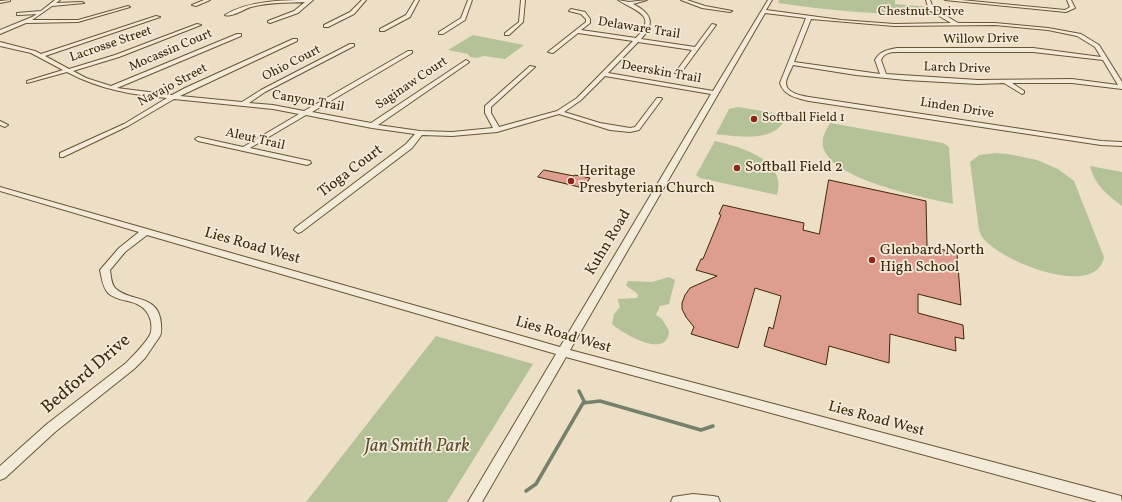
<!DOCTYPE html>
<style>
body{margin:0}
canvas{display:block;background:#eddec6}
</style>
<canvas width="1122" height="502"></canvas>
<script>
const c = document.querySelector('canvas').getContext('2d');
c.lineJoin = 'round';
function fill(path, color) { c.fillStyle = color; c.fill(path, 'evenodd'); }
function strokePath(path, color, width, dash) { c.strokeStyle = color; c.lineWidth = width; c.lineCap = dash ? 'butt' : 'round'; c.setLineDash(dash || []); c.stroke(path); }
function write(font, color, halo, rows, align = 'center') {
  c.font = font + ' Vollkorn,serif'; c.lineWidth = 3.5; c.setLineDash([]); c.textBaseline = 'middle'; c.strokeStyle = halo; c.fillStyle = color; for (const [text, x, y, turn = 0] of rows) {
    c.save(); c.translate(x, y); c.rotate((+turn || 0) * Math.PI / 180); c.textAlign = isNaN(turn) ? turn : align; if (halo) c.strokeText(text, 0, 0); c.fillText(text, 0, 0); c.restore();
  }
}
fill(new Path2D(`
 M779 0H895V4L930 7 938 15C884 15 831 11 778 3Z
 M473 35 524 45 505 59 484 56 476 58 470 57 468 54 448 50Z
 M738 107 786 115C780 143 738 137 716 134L729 109Z
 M830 123 943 143 949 147 953 204C924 197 829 180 823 146 821 138 826 130 830 123Z
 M715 141C741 147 788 160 777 195L700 178 696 175Z
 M995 153 1008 154 1037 160 1058 169 1074 181 1104 257C1096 300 1000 261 983 238 981 236 980 232 979 230L970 162 979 155Z
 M1090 166 1122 172V206C1107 195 1094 184 1090 166Z
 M669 277 675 280 669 304 660 306 656 315 662 319 669 331C668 360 623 334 612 324L614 314 620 307 618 301V299L637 298 638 295C635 290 629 289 626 285L628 281 652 282Z
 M436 336 533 364 447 502H306Z`), '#b5c298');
strokePath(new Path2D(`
 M579 391 585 403
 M526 491 536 484 583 403 600 401 701 430 713 426`), '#75816c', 3.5);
const building = new Path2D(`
 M544 170 574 176 575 175 590 178 583 188 538 177Z
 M829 180 926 201 927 246 957 253 961 305 918 294V313L963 325 964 339 955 337 956 351 890 334 889 363 829 346 826 365 764 346 769 327 773 329 781 296 755 288 738 348 691 334 694 327 686 317 682 309V303L685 295 690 288 717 276 696 270 701 259H703L721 215 719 214 723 205 804 223 803 230 819 234Z`);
fill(building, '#de9e8f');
strokePath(building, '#3d2805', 1);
const minor = new Path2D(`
 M10 0V1L0 3V1Z
 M55 0H60L56 3 82 2 84 3 52 6 32 20H78L128 6 130 7 78 22 26 23 0 34V30L32 17 37 14 19 15H17V13L41 11Z
 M204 0H210L196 6 192 5Z
 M313 0 298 13 270 23 268 22V21L294 11 305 2C287 3 269 2 251 7 244 9 231 18 225 15 249 0 285 0 313 0Z
 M362 0H366L354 14 328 27H324V25L350 12Z
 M415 0H419L410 17 384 31H380V29L406 15Z
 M468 0H472L465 20 443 34H439V32L461 18Z
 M521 0H525L523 22 509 35H505V33L519 22Z
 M618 0 629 2 647 0 633 4C651 13 656 23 641 39L695 47 712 24 716 25 680 74 675 73 692 50 638 42 608 73 713 91 768 0H772L766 10 841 20 894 24 951 23 929 10 926 0H930L933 8 958 23H995L1048 28 1081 34 1099 45 1122 82V89L1072 83H1012L1024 91V93L1022 94 1004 83 978 84 906 80 856 75 793 65C791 70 786 78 786 83 786 93 802 96 809 97L1101 141 1122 142V146L1101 145 809 101C797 98 784 96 780 83L806 18 765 13 570 350 1121 496 1122 502H1097L566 357 482 502H468L556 354 147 235 125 252 110 270C111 276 111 283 115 288 130 303 159 293 161 324 161 328 162 332 160 336L145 358 134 369 55 432 5 478 0 480V466L47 424 126 363C132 357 149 340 151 332 153 320 148 309 137 304 128 300 115 300 108 293 102 286 102 278 100 270L119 248 139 232 0 191V187L560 347 711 94 605 76 581 100 564 112 600 123 630 128 635 127 657 98H661L662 99 639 130 630 132 610 130 559 114 497 132 452 136 422 135 412 148 301 232 298 233 294 230 295 228 406 144 415 134 372 128 306 115 250 148 310 161 311 163 307 165 198 141 195 139 198 137 243 147 299 114 273 109 174 99 128 126 63 157H60V153L124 124 167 98C132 95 99 89 67 72L27 83V81L63 70 31 53 0 46V42L35 51 41 54 156 16 160 17 45 56 69 69 115 55 197 24 201 25 119 57 73 71 86 78 111 86 237 34H241V36L117 88 172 95 185 88 293 39H297V41L180 96 242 102 261 90 350 44H354V46L265 92 249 103 273 105 304 111 408 51H412V53L312 112 371 123 466 60 469 62 468 63 378 125 420 131 452 132 493 128 485 113V106L530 66 535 67 491 107V113L499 127 557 111 577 98 633 41 578 33 553 53 548 52 586 22V19L581 14 569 11 571 9 585 12 590 19V23L581 30 636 38C659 15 635 11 618 0ZM811 19 894 26 995 25 1048 30 1077 36 1095 47 1101 57 1033 48H897C887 50 880 51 875 60L880 74 794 62ZM897 52H1033L1103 60 1118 85 1072 79 978 80 886 74 881 60C884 53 890 52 897 52Z
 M681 0H687L705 6 732 11 730 12 702 8Z
 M945 0H961L1065 10 1070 7 1067 0H1071L1075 8 1066 12Z
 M0 121 8 125 5 127 0 125Z
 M693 494 713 496 718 497 720 502H671L673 497Z`);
strokePath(minor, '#695635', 2);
fill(minor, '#f3eada');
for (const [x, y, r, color] of [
 [754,119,4,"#8f2418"],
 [737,168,4,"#8f2418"],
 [571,181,4,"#8f2418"],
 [872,260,4,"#8f2418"]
]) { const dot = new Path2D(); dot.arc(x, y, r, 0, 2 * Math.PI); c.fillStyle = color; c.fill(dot); strokePath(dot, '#f3eada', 1.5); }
write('13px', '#3d2805', '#f3eada', [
 ["Chestnut Drive",921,13],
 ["Delaware Trail",639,29,9],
 ["Willow Drive",981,40,-1],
 ["Lacrosse Street",111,45,-19],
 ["Mocassin Court",171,51,-23],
 ["Ohio Court",292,64,-27],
 ["Larch Drive",957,69,2],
 ["Deerskin Trail",661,73,10],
 ["Saginaw Court",412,84,-34],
 ["Navajo Street",173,86,-28],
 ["Canyon Trail",308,102,10],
 ["Linden Drive",957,109,9],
 ["Aleut Trail",255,140,13]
]);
write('13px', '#3d2805', '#f3eada', [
 ["Softball Field 1",762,119]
], 'left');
write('15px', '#3d2805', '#f3eada', [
 ["Softball Field 2",745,168],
 ["Heritage",579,172],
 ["Presbyterian Church",579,189],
 ["Glenbard North",880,251],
 ["High School",880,268]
], 'left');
write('15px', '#3d2805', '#f3eada', [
 ["Tioga Court",351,172,-37],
 ["Kuhn Road",609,243,-59],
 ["Lies Road West",252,247,16],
 ["Lies Road West",563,336,16],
 ["Lies Road West",876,420,15]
]);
write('18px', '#3d2805', '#f3eada', [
 ["Bedford Drive",87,375,-41]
]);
write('italic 18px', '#5b4e2a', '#f3eada', [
 ["Jan Smith Park",417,448]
]);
</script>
